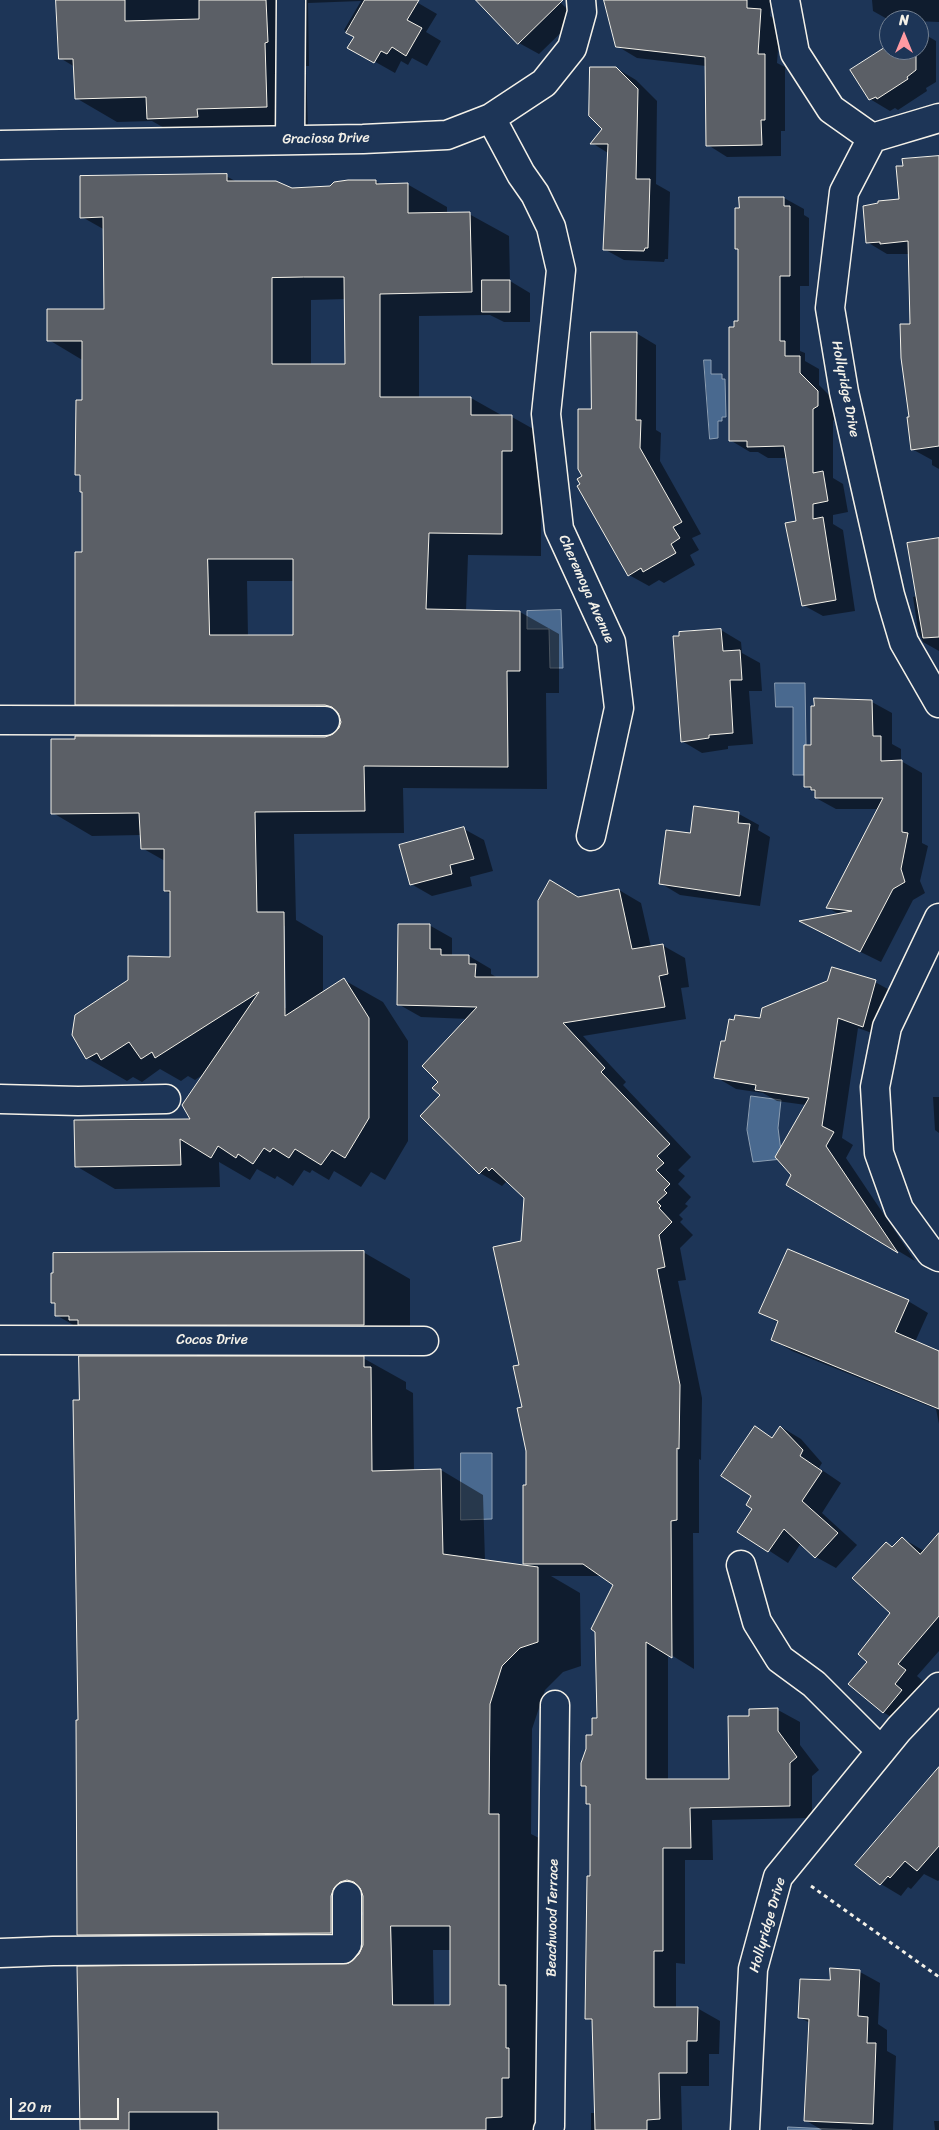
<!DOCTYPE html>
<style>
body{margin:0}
#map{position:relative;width:939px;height:2130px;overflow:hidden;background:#1d3557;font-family:Sriracha,sans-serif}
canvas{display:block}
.north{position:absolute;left:879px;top:10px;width:50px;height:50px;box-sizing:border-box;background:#1d3557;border:1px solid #738091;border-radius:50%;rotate:0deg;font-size:14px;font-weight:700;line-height:20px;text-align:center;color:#f4f1e8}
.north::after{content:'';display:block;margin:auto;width:18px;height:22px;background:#ff9aa2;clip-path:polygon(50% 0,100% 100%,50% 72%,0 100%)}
.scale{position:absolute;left:10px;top:2098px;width:109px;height:22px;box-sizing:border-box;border:2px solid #f4f1e8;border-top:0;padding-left:6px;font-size:15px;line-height:18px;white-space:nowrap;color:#f4f1e8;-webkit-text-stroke:4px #1d3557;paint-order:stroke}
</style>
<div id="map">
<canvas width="939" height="2130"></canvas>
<div class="north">N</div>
<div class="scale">20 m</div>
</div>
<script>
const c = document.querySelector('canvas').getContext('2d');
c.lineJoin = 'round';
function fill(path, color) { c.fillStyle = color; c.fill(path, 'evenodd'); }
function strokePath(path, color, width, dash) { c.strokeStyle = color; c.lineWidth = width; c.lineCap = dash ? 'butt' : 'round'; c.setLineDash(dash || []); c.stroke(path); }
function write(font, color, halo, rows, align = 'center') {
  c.font = font + ' Sriracha,sans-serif'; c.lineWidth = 4.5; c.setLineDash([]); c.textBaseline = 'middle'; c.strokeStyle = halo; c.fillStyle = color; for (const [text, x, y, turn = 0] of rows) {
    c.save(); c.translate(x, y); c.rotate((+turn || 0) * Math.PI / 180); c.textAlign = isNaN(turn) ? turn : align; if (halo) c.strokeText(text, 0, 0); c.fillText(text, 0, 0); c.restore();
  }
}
const water = new Path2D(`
 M704 360H711V374H722V379H725L726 417H722V421H718V438L710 439Z
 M561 610 563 668H550L549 629H527V611Z
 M775 683H805L806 745 804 746V775H793V707H776Z
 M751 1096 781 1100 778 1128 782 1159 753 1162 747 1130Z
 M461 1453H492V1519L461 1520Z
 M788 2127 852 2130H788Z`);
fill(water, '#49698f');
strokePath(water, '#8d9fb3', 1);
fill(new Path2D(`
 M59 0H413L437 14 426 32 441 41 427 66 412 58 408 65 401 61 395 73 349 47 355 36 344 30 361 1 308 3 309 66H306L308 130 189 142 152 121 117 122 76 98 75 67 60 58Z
 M477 0H558L576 18 539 54 519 43Z
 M607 0H771L770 16 780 22 777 63 785 67V131H781V156L727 157 708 145 706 66 637 58 617 46Z
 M872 0H939V22L889 20 873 11Z
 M919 31 936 41V82L926 88 927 91 898 110 895 108 890 111 870 99 889 47V50H919Z
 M616 68 636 80 657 101 656 184 670 192 668 259H665L664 262 624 260 604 249 608 153 592 143 603 128Z
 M939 157V469L932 465V460L912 449 909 254H887L867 242 900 200Z
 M226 176 237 182 292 189 330 187 376 181 382 185 407 184 447 207V214H469L509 236 510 281 530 293V322H504L490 315 419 316V398H471L503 416 512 417 551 439 541 473V556L468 555 466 611 520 612 559 634V693H546L547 789 403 788 404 833 294 834 296 920 323 936V993L344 980 383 1002 408 1041V1141L385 1180 371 1172 361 1187 334 1171 329 1180 312 1170 310 1173 304 1170 293 1186 277 1176 275 1179 257 1169 250 1180 219 1162 220 1187 115 1189 76 1166 193 1120 205 1073 195 1080 188 1076 181 1081 160 1069 142 1082 133 1077 127 1081 87 1058 74 1034 171 958V894L165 891V861L142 848 141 835 92 836 53 813 333 736 340 727H115L76 704 84 553 82 477 77 474 84 401V361L49 340 106 310 105 230 82 217ZM346 299V365H311V300ZM247 581H294V636L248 637ZM283 926H285L286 1008H283Z
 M784 198 804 209V215L809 218V286H800V351L805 353V361L819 369V385L837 403V417L833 421V478L843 484 848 512 833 515V524L843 530 855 611 823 616 803 605 798 522 787 458H768L758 452H750L730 440 736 329 740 322V250L736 248Z
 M636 333 656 345V430L661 433 660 461 701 534 692 538 699 550 690 555 695 565 664 583 659 580 649 586 629 575 581 484 592 411Z
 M939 539V651L923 642 918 630 913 597 917 596Z
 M721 630 741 642 742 653 760 663 762 691H749L753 744 728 746V749L702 753 682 741Z
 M872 702 892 713V744L901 749V761L922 773V843L928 846 920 881 925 893 913 900 881 962 820 932 840 915 827 907 879 809H836L816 798V793L805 786 812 747Z
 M695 807 739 814 759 825 758 830 770 837 760 906 680 895 660 883 691 835Z
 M464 829 484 840 493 871 470 877 472 886 432 896 411 884Z
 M619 890 641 903 651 947 662 945 685 958 689 987 681 988 686 1019 583 1036 626 1082 623 1085 691 1157 678 1170 685 1176 678 1184 691 1197 685 1204 688 1206 679 1215 683 1219 680 1222 693 1235 680 1248 686 1280 678 1281 702 1398 701 1460 699 1459V1533H693L694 1669 668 1653V1780H730L751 1717 778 1710 800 1722V1745L819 1770 812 1776V1818L712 1820 713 1860H685V1964L676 1963V2008H697L720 2021 719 2054H709V2086H681L682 2130H591V2113H595L593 2022 586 2018 591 1878V1805L587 1803V1788L582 1785 598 1719 615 1584 603 1576H551L580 1593 581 1666 563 1672 545 1690 532 1729 531 1834 541 1839 544 2130H81L350 1964 357 1957 121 1959 79 1934 363 1358 406 1382V1389L413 1393 414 1471 441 1470 483 1495 485 1561 532 1568 525 1564 528 1451 521 1366 525 1198 507 1181 502 1186 480 1173 442 1095 440 1082 468 1019 421 1017 398 1004 429 925 452 938V956H469L491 969V974L498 978H540L579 898ZM327 1892 364 1913V1916L325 1894ZM433 1950H451V2007H434Z
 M875 982 895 993 883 1037 858 1028 842 1138 853 1145 846 1158 915 1261 788 1185 792 1175 806 1105 777 1101 763 1093 736 1089 716 1077 726 1043 762 1020Z
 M933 1097H939V1133L935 1130Z
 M363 1252 410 1279V1351L103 1342 56 1315V1305L53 1303 55 1275Z
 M908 1301 928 1313 915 1342 939 1352V1424L936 1409 792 1351 773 1340 779 1323 761 1313Z
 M781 1427 801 1439 822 1463 819 1468 841 1483 822 1513 857 1545 836 1568 816 1557 801 1543 788 1563 739 1531 754 1509 756 1428 773 1438Z
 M939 1535V1651L917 1676 925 1683 903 1724 883 1712 869 1662 892 1613 893 1548 902 1538 924 1551Z
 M939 1769V1880L938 1881 924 1874 911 1889 908 1887 901 1896 881 1884 857 1865Z
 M860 1972 880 1983 878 2024 887 2030V2051L896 2056 893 2130H822L805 2120 810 2023 799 2017 831 1981Z
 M934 2121H939V2130H935Z`), '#0007');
const building = new Path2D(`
 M56 0H125V21L199 19V0H266L268 42 265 43 267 107 197 109 198 117 147 119 146 97 75 99 73 59H59Z
 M365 0H419L407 20 422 28 406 56 392 47 387 54 381 51 374 63 347 48 354 37 346 33Z
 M476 0H563L518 44Z
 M604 0H747V8L761 9 758 54H765V120H761L762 145 706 146 705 57 616 47Z
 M889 45V50H916V70L907 77 908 79 877 99 876 97 869 100 850 70Z
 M590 67H616L638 89 636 179H650L648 248H645L644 251 603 250 608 144H590L602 129 589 116Z
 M939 156V446L911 450 907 417H909L901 358 900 324H910L908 241 880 244V242L866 243 863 206 878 203V201L899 199 896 166H903L902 159Z
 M227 174V181H276L292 188 330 186 334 182 348 180H376V184L408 183V213L470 212 472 292 380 294V397H471V415H512V451H502V534L429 533 426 609 520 611V671H507L508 767 364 766 365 811 255 812 257 912H284L285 1016 344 978 369 1018V1118L345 1158 332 1150 321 1165 295 1149 289 1158 273 1148 270 1152 264 1148 253 1164 238 1154 236 1158 218 1146 211 1158 180 1139 181 1165 75 1167 74 1120 190 1119 182 1105 259 992 155 1058 152 1052 141 1059 129 1042 101 1060 97 1053 86 1059 72 1035 75 1015 128 980V956L170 957V891H164V849H141L139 813 51 814V739H75V736L325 737 333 734 339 728 341 722 338 713 332 707 325 705H75V552H82V492H80V475H75L76 400H82V341H47V309H104L103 217 80 218V176ZM304 277H344L345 364H272V278ZM208 559H293V635H210Z
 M739 197H784V206H790V276H780V341H785V356H800V373L818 391V406L813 409V473L823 471 828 501 813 504V519L823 517 836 600 802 606 785 523 796 521 784 446 747 447V441H729V327H734V321H738V249H735V208H739Z
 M482 280H510V312H482Z
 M591 332H637L636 420H641L640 448 682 522 673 527 680 538 671 544 676 553 643 572 641 568 628 576 577 486 580 484 577 479 582 476 578 469V409H591Z
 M939 538V637L923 638 907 543Z
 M721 629 723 651 740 650 742 680H730L733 733 709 735V738L681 742 673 636H679V632Z
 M814 698 872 700 873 736H881V761L902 760V832L908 833 901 869 905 882 893 889 860 952 799 921 852 911 826 908 883 798H815V790H811V787H804V745H811V706H814Z
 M694 806 739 812 738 823 750 824 740 896 659 884 666 830 690 833Z
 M464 827 474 859 450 865 452 874 410 885 399 845Z
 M550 880 578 897 619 889 632 949 663 944 668 974 659 976 665 1007 563 1023 605 1068 601 1072 670 1144 657 1156 664 1163 656 1170 670 1184 664 1190 667 1193 657 1202 661 1206 659 1208 672 1222 659 1235 665 1267 657 1269 680 1385 679 1449 677 1448V1520L671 1521 672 1658 646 1642V1779H729L728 1716H749V1709L778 1708V1731L797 1757 790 1763V1806L690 1808 691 1848H663V1951H654V2007H698L697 2041H687V2073H659L660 2119 647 2120V2130H595L592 2019H585L587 1876H590V1804H586V1786H581V1763L586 1749V1735H592V1718H597L595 1632 591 1629 613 1585 583 1564H523V1485H526V1451L517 1408 522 1407 513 1366 519 1365 493 1247 521 1241 524 1198 492 1168 489 1171 486 1167 479 1174 420 1116 440 1095 432 1088 438 1082 422 1066 477 1007 397 1005 398 924H430V949H441V955H469V964H476L475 977H538V901Z
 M832 967 876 980 863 1027 838 1018 822 1126 834 1132 826 1146 898 1253 786 1185 791 1175 775 1157 809 1098 755 1090 756 1085 714 1078 721 1041H725L729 1019 734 1020 735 1015 760 1018 762 1008 827 981Z
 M788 1249 909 1300 895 1332 939 1351V1409L771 1340 778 1321 759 1313Z
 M364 1251V1325H78V1320H69V1316H55V1303H51V1273H53V1253Z
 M79 1356H364V1367H371L372 1471 441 1469 443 1554 538 1567V1642L520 1648 502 1666 490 1704 489 1814H499V1985H506V2048H509V2078H502V2117L486 2118V2130H218V2112H129V2130H80L77 1966 349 1963 359 1954 363 1945V1896L360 1888 354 1882 347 1880 340 1882 334 1888 331 1896V1933L77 1935 76 1720H78L73 1400H79ZM391 1926H450V2005H393Z
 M755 1426 772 1438 780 1426 803 1450 800 1456 822 1471 802 1501 838 1533 815 1558 784 1529 768 1552 737 1532 752 1509 746 1505 751 1496 721 1476Z
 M939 1533V1616L898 1664 906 1670 895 1684 902 1690 883 1713 848 1684 867 1662 858 1654 890 1613 852 1578 886 1542 892 1547 902 1537 920 1554Z
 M939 1767V1846L917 1871 905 1861 890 1878 888 1876 880 1885 855 1865Z
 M830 1968 860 1970 858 2016 868 2017 867 2043H876L873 2124 804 2121 809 2019 798 2018 800 1979 830 1980Z`);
fill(building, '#5b5f66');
strokePath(building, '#f4f1e8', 1);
const minor = new Path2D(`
 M785 0 795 53 831 109 872 138
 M491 118 521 174 535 194 551 227 561 270 546 414 559 529 611 642 619 708 591 836
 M939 118 872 138 844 192 830 308 844 392 890 595 904 642 939 703
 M290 140 291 0
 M0 145 363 139 447 135 491 118 544 83 572 48 582 12 581 0
 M0 720 325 721
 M939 918 887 1027 875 1087 879 1153 899 1209 931 1253 939 1257
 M0 1099 78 1101 166 1099
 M0 1340 424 1341
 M741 1565 757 1622 780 1659 814 1684 881 1751
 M0 1953 53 1951 343 1949 347 1944V1896
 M548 2130 550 2126 555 1705
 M745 2130 753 1969 778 1877 899 1729 939 1687`);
strokePath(minor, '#f4f1e8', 31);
strokePath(new Path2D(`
 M811 1886 939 1977`), '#f4f1e8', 3, [4, 4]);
strokePath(minor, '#1d3557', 28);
write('14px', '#f4f1e8', '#1d3557', [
 ["Graciosa Drive",326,139,-1],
 ["Hollyridge Drive",845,389,79],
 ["Cheremoya Avenue",586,589,66],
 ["Cocos Drive",212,1340],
 ["Beachwood Terrace",553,1918,-89],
 ["Hollyridge Drive",768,1925,-74]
]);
</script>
